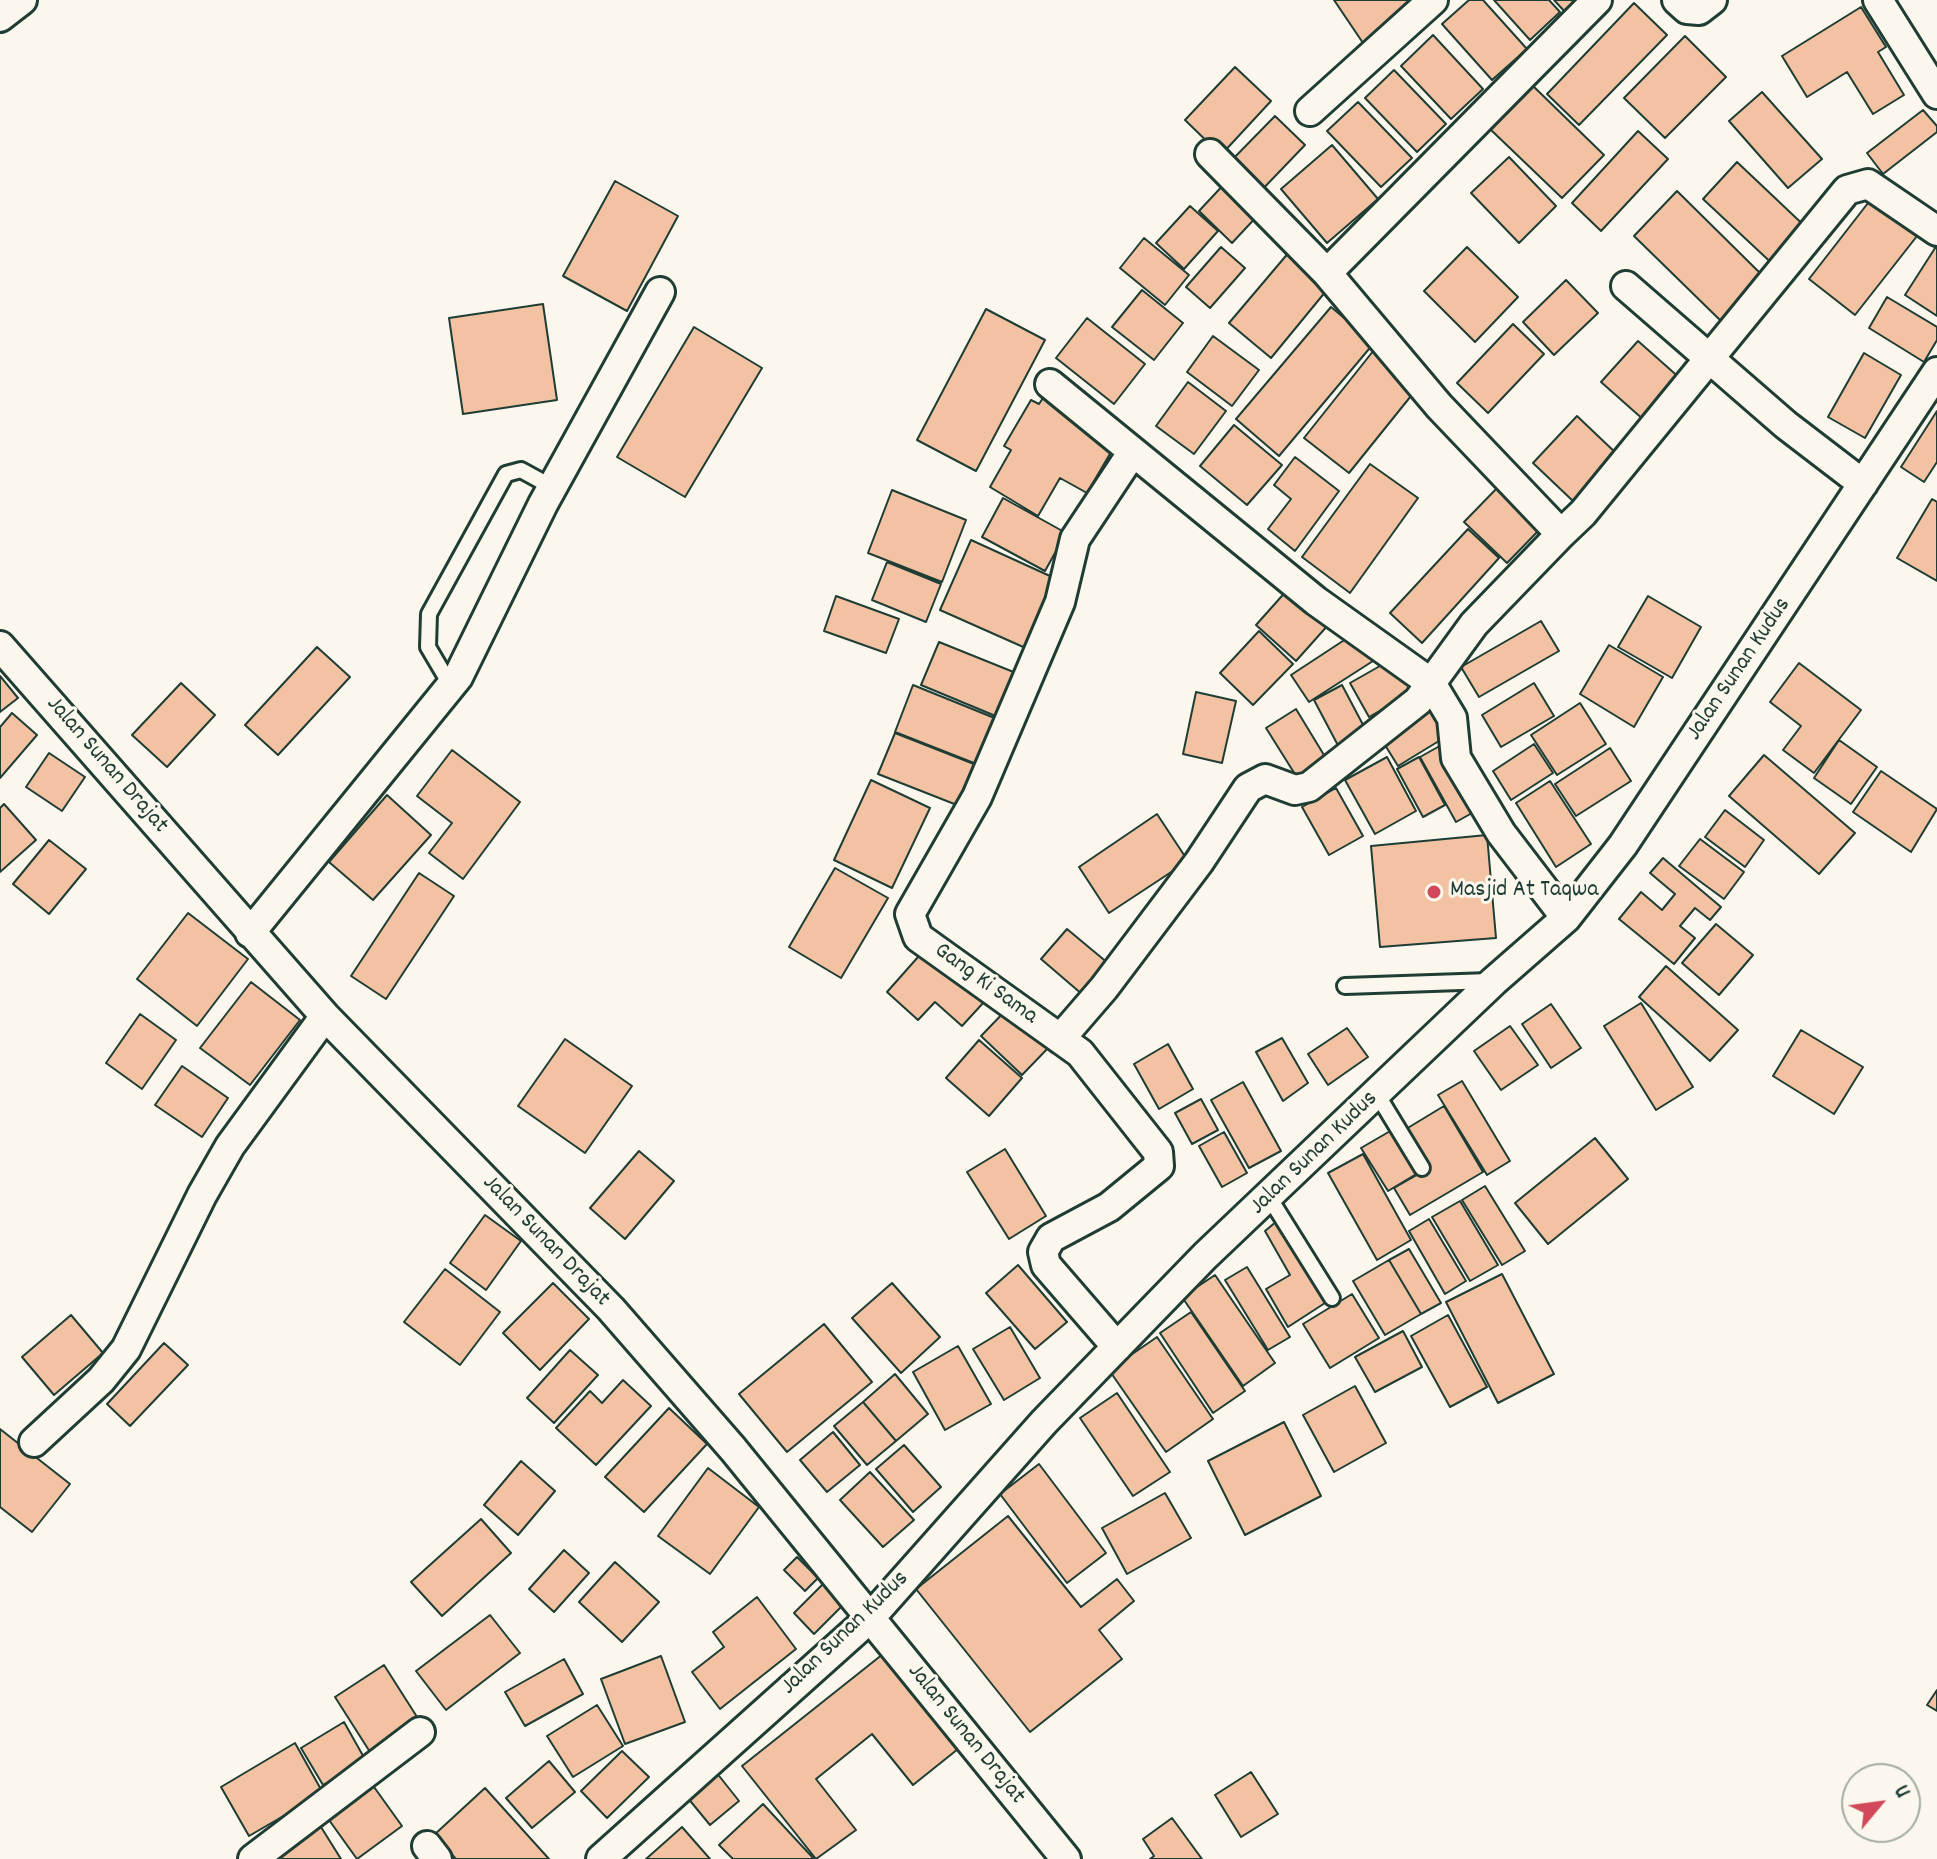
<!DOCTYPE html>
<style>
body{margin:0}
#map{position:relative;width:1937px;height:1859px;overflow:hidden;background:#fbf7ec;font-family:Dekko,sans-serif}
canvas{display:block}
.north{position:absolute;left:1841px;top:1763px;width:80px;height:80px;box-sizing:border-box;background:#fbf7ec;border:2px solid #a3ada2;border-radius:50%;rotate:61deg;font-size:22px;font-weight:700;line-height:32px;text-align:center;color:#1f3d34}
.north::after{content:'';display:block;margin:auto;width:28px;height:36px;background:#d1495b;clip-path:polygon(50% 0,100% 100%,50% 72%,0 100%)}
</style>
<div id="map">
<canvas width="1937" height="1859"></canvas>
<div class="north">U</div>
</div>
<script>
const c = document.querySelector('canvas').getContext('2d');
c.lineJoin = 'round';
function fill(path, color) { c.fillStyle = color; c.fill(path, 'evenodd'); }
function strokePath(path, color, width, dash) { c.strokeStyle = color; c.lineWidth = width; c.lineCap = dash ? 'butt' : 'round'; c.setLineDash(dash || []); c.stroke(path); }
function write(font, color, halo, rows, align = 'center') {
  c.font = font + ' Dekko,sans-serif'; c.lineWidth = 6; c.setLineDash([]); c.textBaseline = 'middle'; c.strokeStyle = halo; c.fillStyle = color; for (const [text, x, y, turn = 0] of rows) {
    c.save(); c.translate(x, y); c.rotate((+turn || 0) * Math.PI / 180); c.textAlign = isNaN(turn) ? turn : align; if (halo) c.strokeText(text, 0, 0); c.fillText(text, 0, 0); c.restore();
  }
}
const building = new Path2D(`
 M1334 0H1420L1363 43Z
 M1469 0H1483L1527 49 1492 80 1442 24Z
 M1494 0H1549L1560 12 1530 40Z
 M1554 0H1582L1567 14Z
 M1634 3 1667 35 1579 125 1547 94Z
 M1861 7 1886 47 1878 52 1904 95 1873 114 1847 72 1807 97 1782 56Z
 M1433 35 1483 89 1451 119 1401 66Z
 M1685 36 1726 77 1665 138 1624 98Z
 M1235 67 1271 101 1221 155 1185 120Z
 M1394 70 1446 124 1417 152 1365 98Z
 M1532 85 1604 155 1562 198 1490 129Z
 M1762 92 1822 159 1788 188 1729 121Z
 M1358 102 1412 158 1381 187 1327 131Z
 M1923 110 1937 126V132L1883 174 1867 153Z
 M1275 116 1305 145 1257 195 1227 165Z
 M1638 131 1668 159 1601 231 1572 203Z
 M1332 145 1378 199 1327 243 1281 189Z
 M1509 157 1556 206 1519 243 1471 193Z
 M1737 162 1812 233 1778 269 1703 199Z
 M615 181 678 216 627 311 563 276Z
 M1227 181 1260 213 1232 243 1199 211Z
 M1677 191 1764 277 1721 321 1634 236Z
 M1875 194 1921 231 1855 315 1809 279Z
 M1190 206 1218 231 1184 269 1156 243Z
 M1144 238 1189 275 1165 305 1120 268Z
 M1937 245V316L1905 295Z
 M1221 247 1245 268 1210 308 1186 287Z
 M1467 247 1518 297 1475 342 1424 291Z
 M1290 251 1331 285 1271 358 1229 323Z
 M1566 280 1598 313 1554 355 1523 322Z
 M1142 290 1183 323 1154 360 1112 327Z
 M1887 297 1937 327V340L1924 362 1869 328Z
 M543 304 557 400 463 414 449 318Z
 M1331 307 1374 343 1279 456 1236 419Z
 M986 309 1045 340 976 471 917 440Z
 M1087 318 1145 364 1114 404 1056 358Z
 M1513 324 1544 354 1488 413 1457 383Z
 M694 327 762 368 685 497 617 457Z
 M1213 336 1259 370 1232 406 1187 372Z
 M1638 341 1682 380 1645 421 1601 382Z
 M1374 350 1419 386 1349 473 1304 438Z
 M1864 353 1901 375 1865 438 1828 417Z
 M1188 382 1226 411 1194 454 1156 426Z
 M1045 395 1114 447 1087 493 1060 478 1038 516 990 487 1011 450 1004 446 1031 400 1039 404Z
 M1937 411V462L1924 482 1901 467Z
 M1577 416 1618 455 1574 502 1533 463Z
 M1234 425 1282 465 1247 505 1200 466Z
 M1295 457 1339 491 1295 551 1268 529 1291 499 1274 485Z
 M1370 464 1418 498 1350 593 1302 557Z
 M1500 485 1543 526 1507 563 1464 522Z
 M892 490 966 520 942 582 868 553Z
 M1003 498 1066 533 1045 571 982 537Z
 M1932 499 1937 502V581L1897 558Z
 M1468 529 1499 558 1422 643 1390 613Z
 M971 540 1061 581 1030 650 940 610Z
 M887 562 941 584 926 622 872 600Z
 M1289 588 1329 624 1296 661 1256 625Z
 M836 596 899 619 886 653 824 631Z
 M1648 596 1701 627 1672 678 1618 647Z
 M1541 621 1559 651 1479 697 1461 667Z
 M1259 631 1293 664 1253 705 1220 673Z
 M1355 633 1373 661 1309 702 1291 675Z
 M939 642 1016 673 998 717 921 685Z
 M1609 645 1663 677 1634 727 1580 694Z
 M317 647 350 677 278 755 245 725Z
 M1394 658 1413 692 1369 717 1350 683Z
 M1799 663 1861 710 1814 773 1783 750 1801 726 1770 702Z
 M0 676 18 698 0 712Z
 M181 683 215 715 167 767 132 735Z
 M1534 683 1554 716 1501 747 1482 715Z
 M913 685 997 719 979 765 895 732Z
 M1342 685 1370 738 1342 753 1314 700Z
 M1196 692 1236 701 1222 763 1183 754Z
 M1580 703 1606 744 1557 775 1531 735Z
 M1435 705 1452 733 1398 766 1380 737Z
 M1296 709 1327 760 1298 779 1266 728Z
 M12 713 37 735 0 778V727Z
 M895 733 979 766 962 807 878 774Z
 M1839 740 1877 767 1851 804 1814 778Z
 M1445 743 1481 808 1456 822 1420 757Z
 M1534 744 1553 773 1511 800 1493 771Z
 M1610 748 1631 781 1576 816 1555 784Z
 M452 750 520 802 463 879 429 853 452 823 417 796Z
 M49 753 85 777 62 811 26 787Z
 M1764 755 1855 833 1819 874 1729 796Z
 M1387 757 1416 811 1375 834 1345 780Z
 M1419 757 1445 805 1423 817 1397 769Z
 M1881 771 1937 809 1911 852 1853 812Z
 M871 780 930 808 892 888 834 860Z
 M1550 781 1591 844 1556 867 1516 803Z
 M1336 788 1363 836 1329 855 1302 807Z
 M387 795 431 835 373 900 329 862Z
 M4 804 36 840 0 872V808Z
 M1725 810 1764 840 1745 867 1705 837Z
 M1157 814 1188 861 1109 913 1079 867Z
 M1487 835 1496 938 1380 947 1371 846Z
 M1700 839 1744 872 1724 899 1679 866Z
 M49 840 86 869 49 914 13 884Z
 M1663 858 1721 907 1710 920 1695 908 1680 926 1695 938 1674 964 1619 919 1641 892 1662 910 1675 894 1650 873Z
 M835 868 888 898 841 978 789 947Z
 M419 873 454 896 386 999 351 976Z
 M188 913 248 959 197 1026 137 979Z
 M1716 924 1753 955 1719 995 1682 963Z
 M1067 929 1109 964 1083 995 1041 959Z
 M926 948 984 1002 962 1026 935 1002 918 1020 887 992Z
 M1666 966 1738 1030 1710 1061 1639 997Z
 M251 982 300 1020 250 1085 200 1048Z
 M1641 1003 1693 1087 1656 1110 1604 1026Z
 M1551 1004 1581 1048 1551 1068 1522 1024Z
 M1010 1006 1051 1045 1022 1075 981 1036Z
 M140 1014 176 1040 142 1089 106 1063Z
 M1510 1026 1538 1065 1501 1090 1474 1051Z
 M1347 1028 1368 1057 1328 1085 1308 1054Z
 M1801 1030 1863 1067 1834 1114 1773 1076Z
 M1282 1038 1308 1083 1283 1101 1256 1052Z
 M565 1039 632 1086 585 1153 518 1106Z
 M979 1040 1022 1078 989 1116 946 1078Z
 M1168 1044 1193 1089 1159 1109 1134 1064Z
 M182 1066 228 1098 202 1137 155 1105Z
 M1462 1081 1510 1161 1487 1175 1438 1095Z
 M1243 1082 1281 1151 1249 1168 1211 1100Z
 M1201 1099 1218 1130 1192 1144 1175 1113Z
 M1444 1106 1483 1172 1410 1215 1394 1188 1429 1168 1406 1129Z
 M1392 1130 1418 1173 1388 1191 1361 1148Z
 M1224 1132 1247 1173 1222 1187 1199 1146Z
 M1595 1138 1628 1179 1548 1244 1515 1203Z
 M1005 1149 1046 1216 1009 1239 967 1172Z
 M639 1151 674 1181 625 1239 590 1208Z
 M1363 1154 1411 1240 1377 1260 1328 1173Z
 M1485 1186 1525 1251 1502 1265 1462 1200Z
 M1460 1201 1498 1265 1470 1281 1432 1217Z
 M485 1215 521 1241 486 1290 450 1263Z
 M1429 1219 1466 1281 1445 1294 1409 1231Z
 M1277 1221 1325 1303 1288 1327 1266 1289 1290 1275 1265 1231Z
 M1409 1249 1441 1303 1421 1314 1389 1260Z
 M1389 1260 1421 1314 1385 1335 1353 1281Z
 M1018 1265 1067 1322 1035 1349 986 1293Z
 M1247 1267 1290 1337 1268 1350 1225 1280Z
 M445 1269 500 1312 460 1365 404 1322Z
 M1502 1274 1554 1374 1498 1403 1446 1302Z
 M1215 1275 1275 1363 1243 1386 1182 1297Z
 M553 1283 589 1319 540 1370 503 1333Z
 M892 1283 940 1337 901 1373 852 1318Z
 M1352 1294 1379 1338 1330 1368 1303 1324Z
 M1191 1312 1245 1391 1213 1413 1160 1333Z
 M71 1315 103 1353 54 1395 22 1357Z
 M1448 1315 1487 1387 1450 1407 1411 1336Z
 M824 1324 872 1382 787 1452 739 1394Z
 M1010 1327 1040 1378 1004 1400 973 1349Z
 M1403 1331 1422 1367 1375 1392 1355 1357Z
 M1157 1337 1213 1419 1166 1452 1109 1370Z
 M164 1343 188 1365 130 1426 107 1404Z
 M958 1346 991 1404 945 1430 913 1372Z
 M570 1350 598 1375 554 1423 527 1398Z
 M895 1374 928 1414 896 1441 863 1402Z
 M623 1380 651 1406 596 1465 556 1428 590 1391 602 1403Z
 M1355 1386 1386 1443 1334 1472 1303 1415Z
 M1117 1393 1170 1472 1133 1496 1080 1418Z
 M863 1402 896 1441 867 1465 834 1426Z
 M669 1408 707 1444 644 1512 605 1477Z
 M1284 1422 1321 1496 1245 1535 1208 1461Z
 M0 1429 70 1484 32 1532 0 1507Z
 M833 1432 860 1465 827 1492 800 1460Z
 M904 1445 941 1487 913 1512 876 1469Z
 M521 1461 555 1491 518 1535 484 1505Z
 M1039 1464 1106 1553 1067 1583 1000 1494Z
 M708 1468 759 1507 710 1574 658 1536Z
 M870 1472 914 1520 883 1547 840 1500Z
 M1165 1493 1191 1538 1127 1574 1102 1528Z
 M1008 1516 1081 1607 1117 1579 1134 1601 1099 1630 1122 1659 1030 1732 916 1589Z
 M481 1519 511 1553 442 1616 411 1582Z
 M564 1550 589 1573 554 1612 529 1589Z
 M797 1557 818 1578 805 1591 784 1570Z
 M615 1562 659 1602 622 1642 579 1602Z
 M825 1582 846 1602 814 1634 794 1613Z
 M757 1597 796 1649 720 1709 692 1672 724 1647 713 1632Z
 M490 1615 520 1653 446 1710 416 1671Z
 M888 1650 963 1745 913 1785 872 1734 816 1779 856 1830 816 1859 742 1766Z
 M661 1656 685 1722 625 1744 601 1679Z
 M564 1659 583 1694 525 1726 505 1692Z
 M384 1665 419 1720 370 1752 335 1697Z
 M1937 1690V1711L1927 1705Z
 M597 1705 623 1746 573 1777 547 1736Z
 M344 1722 366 1761 323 1785 301 1748Z
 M295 1743 323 1793 249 1836 221 1787Z
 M622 1751 649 1777 607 1818 581 1791Z
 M549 1761 575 1792 532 1828 506 1798Z
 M716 1772 739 1801 710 1825 687 1797Z
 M1251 1772 1278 1814 1241 1837 1215 1795Z
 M369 1780 402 1826 357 1859 324 1813Z
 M485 1788 549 1859H456L434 1835Z
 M763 1804 814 1859H733L719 1845Z
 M1172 1818 1202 1859H1150L1154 1856 1143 1839Z
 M321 1827 341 1859H280L277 1854Z
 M682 1827 710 1859H646Z`);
fill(building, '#f2c2a2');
strokePath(building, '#1f3d34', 2);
const service = new Path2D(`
 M451 686 428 647 429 614 506 474 521 470 552 487
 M1345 986 1490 981
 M1377 1094 1422 1168
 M1269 1197 1332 1298`);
const minor = new Path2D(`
 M1677 0 1687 9 1699 10 1712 0
 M1878 0 1937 94
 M0 17 22 0
 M1310 111 1433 0
 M1210 154 1327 273 1439 406 1561 534 1583 513 1847 190 1868 184 1937 231
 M1327 273 1597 0
 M1626 286 1786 425 1863 484
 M1050 384 1316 601 1431 683 1452 718 1456 758 1501 833 1566 918
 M0 646 325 1016 611 1309 733 1449 1066 1859
 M250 933 458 677 543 504 660 292
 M1060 1039 1104 988 1199 862 1248 788 1265 779 1295 790 1309 787 1418 701 1474 624 1561 534
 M1117 1347 1046 1265 1043 1252 1051 1238 1109 1207 1159 1166 1158 1152 1080 1053 918 937 910 914 977 797 1060 602 1075 539 1132 453
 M34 1442 101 1380 126 1349 202 1195 230 1146 325 1016
 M427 1846 437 1859
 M253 1859 420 1732
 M601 1859 870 1618 1044 1422 1205 1256 1494 981 1566 918 1623 845 1937 372`);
strokePath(service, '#1f3d34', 20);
strokePath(minor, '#1f3d34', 34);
strokePath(service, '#fbf7ec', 14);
strokePath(minor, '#fbf7ec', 28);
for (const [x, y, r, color] of [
 [1434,892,8,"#d1495b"]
]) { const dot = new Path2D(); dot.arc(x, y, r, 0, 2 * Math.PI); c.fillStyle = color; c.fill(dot); strokePath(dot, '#fbf7ec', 3); }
write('24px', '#1f3d34', '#fbf7ec', [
 ["Jalan Sunan Kudus",1740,670,-56],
 ["Jalan Sunan Drajat",106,766,49],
 ["Gang Ki Sama",985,985,36],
 ["Jalan Sunan Kudus",1315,1154,-44],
 ["Jalan Sunan Drajat",545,1242,46],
 ["Jalan Sunan Kudus",846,1634,-44],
 ["Jalan Sunan Drajat",965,1735,51]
]);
write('24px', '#1f3d34', '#fbf7ec', [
 ["Masjid At Taqwa",1450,892]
], 'left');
</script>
